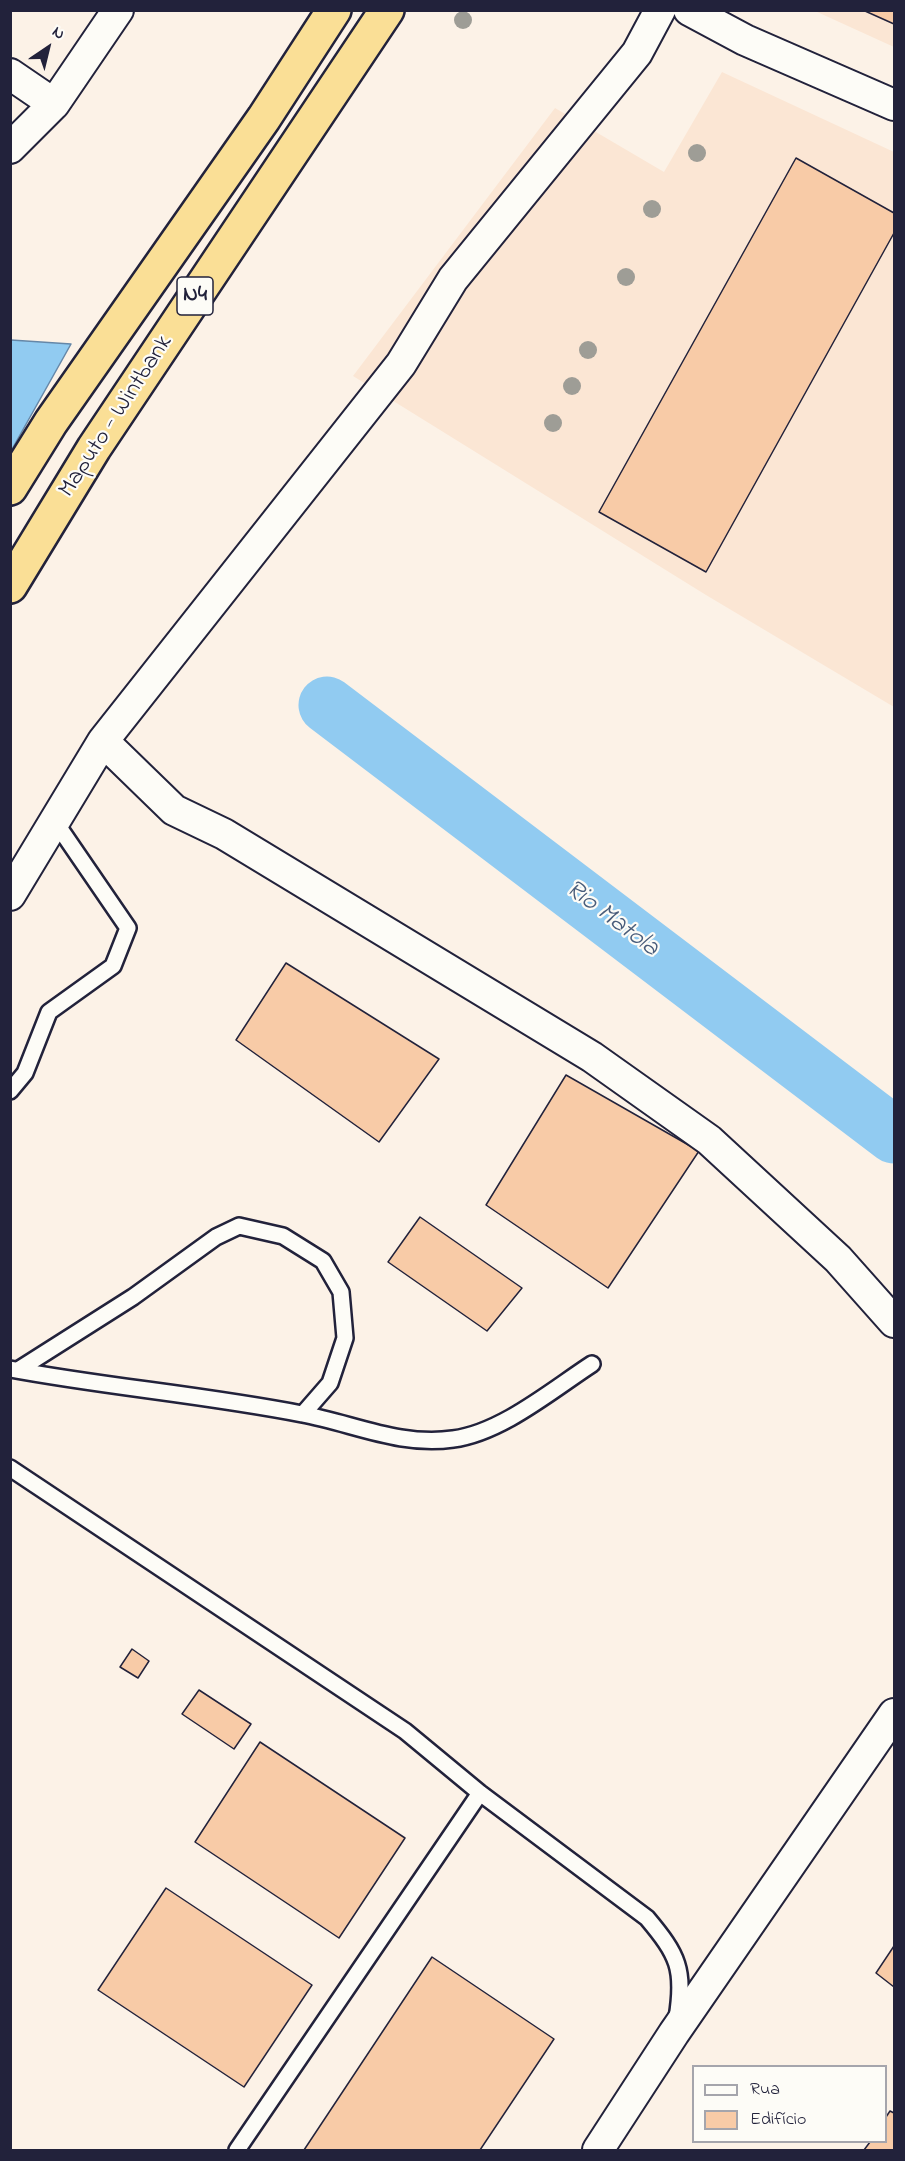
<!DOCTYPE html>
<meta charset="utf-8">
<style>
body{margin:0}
#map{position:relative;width:905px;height:2161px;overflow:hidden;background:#fcf2e7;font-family:"Indie Flower",sans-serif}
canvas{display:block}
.frame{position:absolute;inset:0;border:12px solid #22223b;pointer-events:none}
.legend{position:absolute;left:692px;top:2065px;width:195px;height:78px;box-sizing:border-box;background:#fdfcf7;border:2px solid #a5a5ac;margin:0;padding:8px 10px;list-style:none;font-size:18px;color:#22223b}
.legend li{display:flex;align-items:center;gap:12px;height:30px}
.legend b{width:30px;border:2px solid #a5a5ac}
.north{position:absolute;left:18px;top:18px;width:60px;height:60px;-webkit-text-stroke:4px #fdfcf7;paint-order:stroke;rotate:35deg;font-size:16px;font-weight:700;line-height:24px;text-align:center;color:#22223b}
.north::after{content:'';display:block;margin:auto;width:21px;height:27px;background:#22223b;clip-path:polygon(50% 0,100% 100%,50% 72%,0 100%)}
</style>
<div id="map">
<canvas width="905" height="2161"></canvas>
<div class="frame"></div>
<ul class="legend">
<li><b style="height:8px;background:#fdfcf7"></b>Rua</li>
<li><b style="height:16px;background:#f8cba7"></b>Edifício</li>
</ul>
<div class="north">N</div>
</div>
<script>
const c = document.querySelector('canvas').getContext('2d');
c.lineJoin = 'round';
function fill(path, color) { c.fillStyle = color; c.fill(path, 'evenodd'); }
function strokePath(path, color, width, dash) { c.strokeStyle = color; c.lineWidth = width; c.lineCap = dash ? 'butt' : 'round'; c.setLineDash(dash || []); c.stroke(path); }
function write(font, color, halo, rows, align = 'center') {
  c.font = font + ' "Indie Flower",sans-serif'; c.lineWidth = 4.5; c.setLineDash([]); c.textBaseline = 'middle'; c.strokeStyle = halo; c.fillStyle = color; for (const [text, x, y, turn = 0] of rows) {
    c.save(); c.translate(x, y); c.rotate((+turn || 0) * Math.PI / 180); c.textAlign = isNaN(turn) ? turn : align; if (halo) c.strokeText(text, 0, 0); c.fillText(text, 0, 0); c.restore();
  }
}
fill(new Path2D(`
 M815 11H894V47Z
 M722 72 894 152V707L706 595 353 376 555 108 664 172Z`), '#fbe6d4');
const water = new Path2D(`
 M11 340 71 344 11 451 10 340Z`);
fill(water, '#91cbf1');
strokePath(water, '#6587a8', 1.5);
strokePath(new Path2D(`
 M327 705 894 1135`), '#91cbf1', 57);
const building = new Path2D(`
 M894 10V24L865 11V10Z
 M796 158 894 213V233L706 572 599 512Z
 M286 963 439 1059 379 1142 236 1040Z
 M566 1075 699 1151 608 1288 486 1205Z
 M420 1217 522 1288 487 1331 388 1262Z
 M132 1649 149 1661 138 1678 120 1667Z
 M199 1690 251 1724 234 1749 182 1714Z
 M260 1742 405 1838 339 1938 195 1842Z
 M166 1888 312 1985 244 2087 98 1990Z
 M894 1946V1987L876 1973Z
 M432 1957 554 2039 480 2150H304Z
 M890 2111 894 2113V2150H864L870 2142H886V2117Z`);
fill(building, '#f8cba7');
strokePath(building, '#22223b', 1.5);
const lane = new Path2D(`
 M10 1091 25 1073 49 1012 113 966 128 928 54 820
 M10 1369C107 1387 205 1395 302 1414 352 1423 401 1447 453 1439 501 1433 552 1390 592 1364
 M18 1370 133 1297 216 1237 239 1226 283 1236 323 1261 341 1292 345 1338 330 1383 303 1414
 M10 1468 405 1731 480 1793 647 1918C678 1955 685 1969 677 2018
 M237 2150 480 1793`);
const street = new Path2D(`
 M689 10 745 40 894 105
 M10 74 54 104
 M10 148 54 104 118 10
 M103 741 401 364 453 279 637 53 660 10
 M10 895 103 741 174 810 224 834 592 1057 709 1140 838 1259 894 1322
 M598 2150 674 2033 894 1714`);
const highway = new Path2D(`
 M10 488 51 422 264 118 334 10
 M10 586 94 448 387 10`);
strokePath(lane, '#22223b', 20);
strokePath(street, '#22223b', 34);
strokePath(highway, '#22223b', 38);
strokePath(lane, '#fdfcf7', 15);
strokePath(street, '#fdfcf7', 30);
strokePath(highway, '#fadf96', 33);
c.fillStyle = '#9e9d96';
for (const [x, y] of [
 [463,20],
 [697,153],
 [652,209],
 [626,277],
 [588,350],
 [572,386],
 [553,423]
]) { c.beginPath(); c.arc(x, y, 9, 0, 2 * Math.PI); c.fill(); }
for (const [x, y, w] of [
 [195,296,36]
]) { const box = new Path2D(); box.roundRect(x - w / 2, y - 19, w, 38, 4.5); c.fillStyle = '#fdfcf7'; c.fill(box); strokePath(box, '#22223b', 1.5); }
write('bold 22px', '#22223b', null, [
 ["N4",195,296]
]);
write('24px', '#22223b', '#fdfcf7', [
 ["Maputo - Wintbank",117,417,-57]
]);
write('italic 26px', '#495d7b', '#fdfcf7', [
 ["Rio Matola",611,920,37]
]);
</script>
